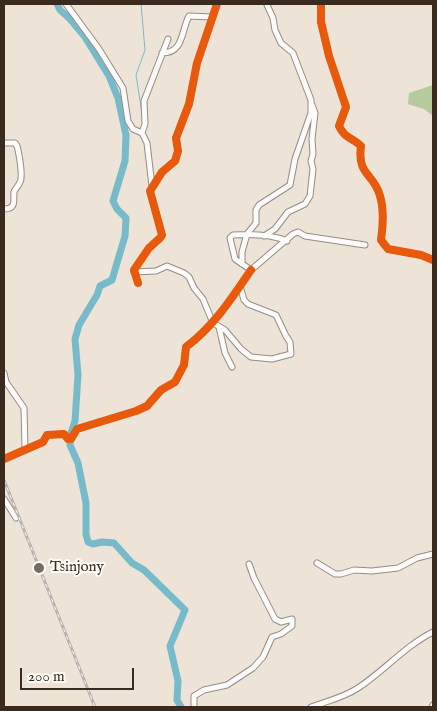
<!DOCTYPE html>
<style>
body{margin:0}
#map{position:relative;width:437px;height:711px;overflow:hidden;background:#ede3d6;font-family:"IM FELL English",serif}
canvas{display:block}
.frame{position:absolute;inset:0;border:5px solid #3b2a1e;pointer-events:none}
.scale{position:absolute;left:20px;top:668px;width:114px;height:22px;box-sizing:border-box;border:2px solid #3b2a1e;border-top:0;padding-left:6px;font-size:15px;line-height:18px;white-space:nowrap;color:#3b2a1e;-webkit-text-stroke:4px #fdfcf7;paint-order:stroke}
</style>
<div id="map">
<canvas width="437" height="711"></canvas>
<div class="frame"></div>
<div class="scale">200 m</div>
</div>
<script>
const c = document.querySelector('canvas').getContext('2d');
c.lineJoin = 'round';
function fill(path, color) { c.fillStyle = color; c.fill(path, 'evenodd'); }
function strokePath(path, color, width, dash) { c.strokeStyle = color; c.lineWidth = width; c.lineCap = dash ? 'butt' : 'round'; c.setLineDash(dash || []); c.stroke(path); }
function write(font, color, halo, rows, align = 'center') {
  c.font = font + ' "IM FELL English",serif'; c.lineWidth = 4; c.setLineDash([]); c.textBaseline = 'middle'; c.strokeStyle = halo; c.fillStyle = color; for (const [text, x, y, turn = 0] of rows) {
    c.save(); c.translate(x, y); c.rotate((+turn || 0) * Math.PI / 180); c.textAlign = isNaN(turn) ? turn : align; if (halo) c.strokeText(text, 0, 0); c.fillText(text, 0, 0); c.restore();
  }
}
fill(new Path2D(`
 M433 85V116L424 109 408 104 409 93Z`), '#b5cb9e');
strokePath(new Path2D(`
 M141 4 145 50 136 75 142 113`), '#77bbca', 1);
strokePath(new Path2D(`
 M57 4 60 10 70 19 85 37 109 76 118 98 126 135 125 161 113 201 117 209 126 218 125 236 112 280 100 286 97 295 79 325 75 339 78 375 75 421 71 433 70 445 78 463 86 503V534L88 542 93 544 102 542 114 543 132 563 144 570 185 610 170 646 178 681 177 700 181 707`), '#77bbca', 7);
const minor = new Path2D(`
 M66 4 99 49 123 88 128 121 133 129 142 133 147 143 152 186
 M321 4V22L329 56 346 107 339 126C345 139 352 137 361 146 357 176 374 173 380 196 384 209 383 226 381 240L388 249 421 255 433 260
 M162 53C184 53 181 31 189 16L212 17
 M142 133 145 124 144 101 168 39
 M4 143H15L17 146C19 153 22 171 21 178 21 184 16 187 14 192 13 200 17 209 4 209
 M264 236 275 229 288 212 305 204 310 196 313 169 311 161 313 154 312 139 315 113 312 105
 M287 241C271 234 249 234 233 235L230 238 235 259 251 270 293 234 298 232 305 236 365 245
 M242 264V252L247 234 256 223V210L259 205 290 185 295 159 311 113V100L293 53 281 43 275 30 273 18 267 5 268 4
 M134 272 156 271 167 266 184 273 189 277 194 288 203 299 213 323 225 330 241 349 251 357 272 359 291 354 290 342 286 336 276 315 248 304 244 300 240 286
 M138 283 134 270 149 248 160 238 162 235 150 191 162 172 175 161 178 151 176 138 189 104 197 63 217 4
 M219 327 225 353 232 367
 M4 373 6 382 24 408 25 450
 M4 459 43 442 47 435 64 434 68 439H71L77 429 136 411 147 406 161 390 175 382 184 365 186 347C214 326 232 298 251 270
 M4 499 16 518
 M317 563 335 574H341L354 570 372 571 398 568 417 558 433 554
 M194 707V696L204 690 227 685 253 668 263 657 272 637 281 634 292 626V619L281 622 275 619 254 578 249 564
 M311 707C327 701 343 698 358 688 384 671 405 646 433 632
 M432 707 433 705`);
strokePath(minor, '#958d85', 7);
strokePath(minor, '#fcfbf9', 5);
const rail = new Path2D(`
 M4 480 95 707`);
strokePath(rail, '#b7b3b0', 3);
strokePath(rail, '#fdfcf7', 1, [4]);
strokePath(new Path2D(`
 M321 4V22L329 56 346 107 339 126C345 139 352 137 361 146 357 176 374 173 380 196 384 209 383 226 381 240L388 249 421 255 433 260
 M138 283 134 270 149 248 160 238 162 235 150 191 162 172 175 161 178 151 176 138 189 104 197 63 217 4
 M4 459 43 442 47 435 64 434 68 439H71L77 429 136 411 147 406 161 390 175 382 184 365 186 347C214 326 232 298 251 270`), '#e8590c', 8);
for (const [x, y, r, color] of [
 [39,568,6,"#796b5e"]
]) { const dot = new Path2D(); dot.arc(x, y, r, 0, 2 * Math.PI); c.fillStyle = color; c.fill(dot); strokePath(dot, '#fdfcf7', 2); }
write('15px', '#3b2a1e', '#fdfcf7', [
 ["Tsinjony",50,568]
], 'left');
</script>
